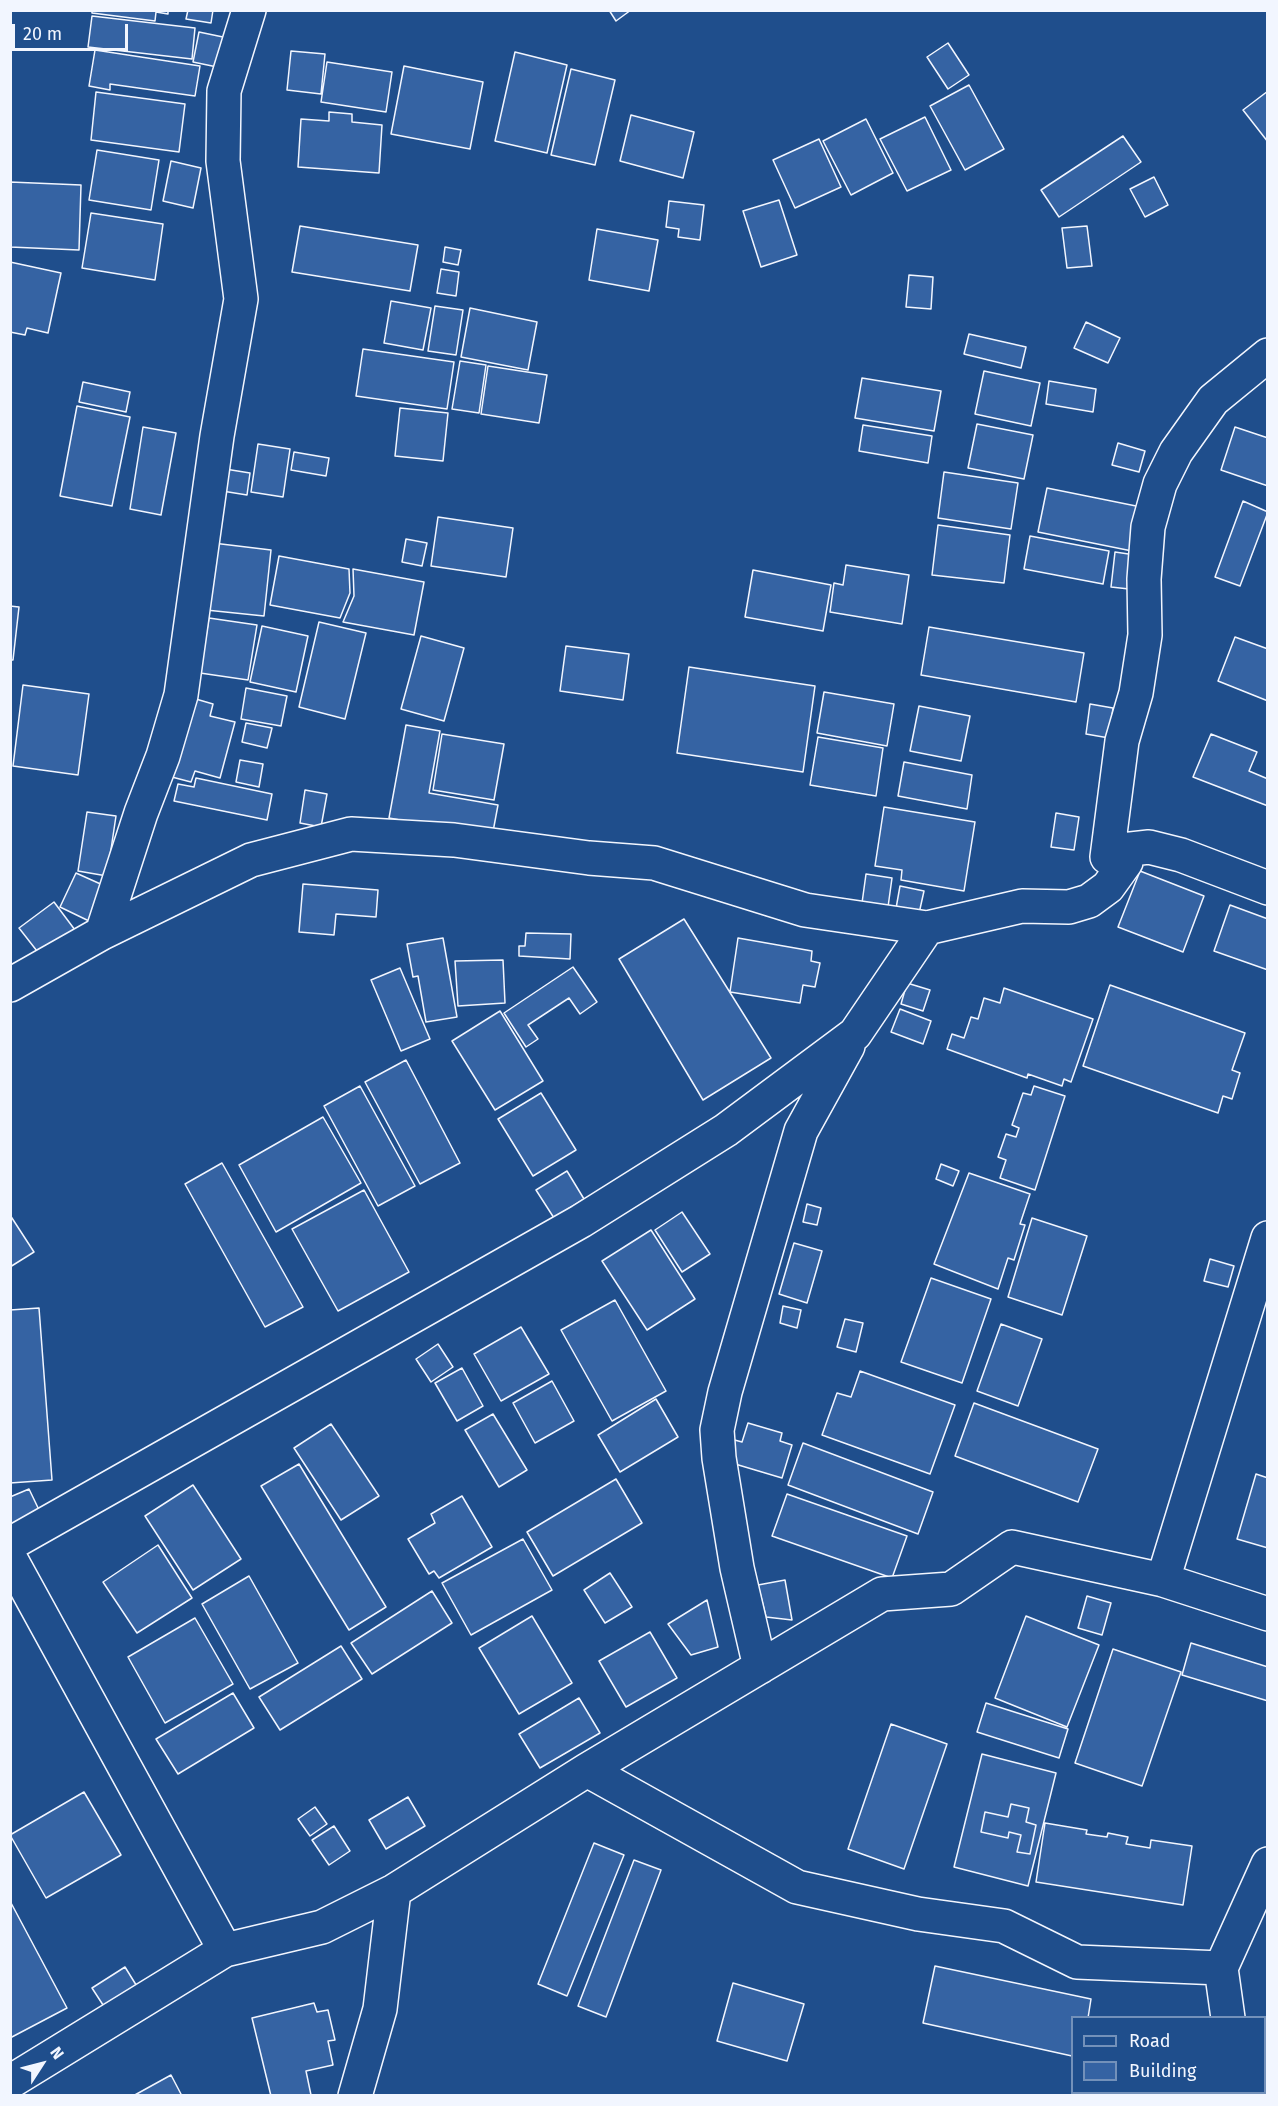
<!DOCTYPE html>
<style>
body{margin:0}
#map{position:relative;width:1278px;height:2106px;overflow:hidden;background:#1f4e8c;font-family:"Fira Sans",sans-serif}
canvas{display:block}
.frame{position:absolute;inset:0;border:12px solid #f2f6ff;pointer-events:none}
.legend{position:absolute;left:1071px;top:2016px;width:195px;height:78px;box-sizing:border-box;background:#1f4e8c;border:2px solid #7391ba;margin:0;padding:8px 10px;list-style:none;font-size:18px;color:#f2f6ff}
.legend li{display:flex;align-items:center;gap:12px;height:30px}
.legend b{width:30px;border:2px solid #7391ba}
.north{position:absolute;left:12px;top:2034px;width:60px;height:60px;-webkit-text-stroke:4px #1f4e8c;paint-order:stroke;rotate:54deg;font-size:16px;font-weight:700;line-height:24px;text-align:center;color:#f2f6ff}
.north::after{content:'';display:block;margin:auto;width:21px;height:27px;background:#f2f6ff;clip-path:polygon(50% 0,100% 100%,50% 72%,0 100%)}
.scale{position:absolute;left:12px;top:24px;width:116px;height:27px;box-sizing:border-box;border:3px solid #f2f6ff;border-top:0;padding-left:8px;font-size:18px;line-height:21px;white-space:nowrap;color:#f2f6ff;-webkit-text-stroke:4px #1f4e8c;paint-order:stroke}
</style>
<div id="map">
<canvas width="1278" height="2106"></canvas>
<div class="frame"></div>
<ul class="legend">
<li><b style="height:8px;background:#1f4e8c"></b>Road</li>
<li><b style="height:16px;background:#3563a3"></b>Building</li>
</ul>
<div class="north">N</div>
<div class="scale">20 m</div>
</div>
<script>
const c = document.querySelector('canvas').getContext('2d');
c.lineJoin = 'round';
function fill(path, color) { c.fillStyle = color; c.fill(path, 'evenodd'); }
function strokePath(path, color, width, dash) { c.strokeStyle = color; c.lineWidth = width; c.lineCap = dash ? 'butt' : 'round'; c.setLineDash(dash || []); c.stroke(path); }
const building = new Path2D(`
 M92 10H168V14L156 12 155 21 92 13Z
 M188 10H213L211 23 186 19Z
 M609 10H631L616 21Z
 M92 16 195 28 192 59 88 47Z
 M199 32 223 37 217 67 193 62Z
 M948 43 969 75 948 89 927 57Z
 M95 50 200 66 195 96 110 84V90L89 86Z
 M291 51 325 54 321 94 287 90Z
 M515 52 567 65 547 153 495 141Z
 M327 62 392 72 386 112 321 102Z
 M404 66 483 82 470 149 391 134Z
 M571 69 615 80 595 165 551 155Z
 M969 85 1004 149 965 170 930 106Z
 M1268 91V142L1243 110Z
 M96 92 185 104 179 152 91 140Z
 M329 112 352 114V122L382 125 379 173 298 167 301 119 329 121Z
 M631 115 694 132 683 178 620 161Z
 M925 117 951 170 907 191 880 139Z
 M866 119 893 173 851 195 823 141Z
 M1123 136 1141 162 1059 217 1041 190Z
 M819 139 841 187 795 208 773 160Z
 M97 150 159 160 151 210 89 200Z
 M171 161 201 168 193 208 163 201Z
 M1154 177 1168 205 1145 217 1130 189Z
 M10 182 81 185 79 250 10 247Z
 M779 200 797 255 761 267 743 211Z
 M669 201 704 205 700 240 678 237 679 229 666 227Z
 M91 213 163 224 155 280 82 268Z
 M300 226 418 245 410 291 292 272Z
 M1087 226 1092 266 1067 268 1062 228Z
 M597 229 658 240 649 291 589 280Z
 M445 247 461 250 458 265 443 262Z
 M10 262 61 273 48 333 27 328 25 335 10 332Z
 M441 269 459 272 456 296 437 293Z
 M909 275 933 277 931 309 906 307Z
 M391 301 431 308 423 350 384 343Z
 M435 306 463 310 456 355 428 351Z
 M470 308 537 322 528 370 461 357Z
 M1086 322 1120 338 1108 363 1074 348Z
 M969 334 1026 347 1021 368 964 354Z
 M363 349 454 362 447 409 356 396Z
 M460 361 486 365 479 413 452 409Z
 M488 366 547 375 539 423 481 414Z
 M984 371 1040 383 1031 426 975 414Z
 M862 378 941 391 934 431 855 418Z
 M1049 381 1096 389 1093 412 1046 404Z
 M83 382 130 392 126 412 79 402Z
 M77 406 130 417 112 506 60 496Z
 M400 408 448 413 443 461 395 456Z
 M977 424 1033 435 1024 479 968 468Z
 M863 425 932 436 928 463 859 451Z
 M143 427 176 433 161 515 130 509Z
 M1235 427 1268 438V486L1221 470Z
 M1118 443 1145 451 1139 472 1112 465Z
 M258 444 290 449 283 497 251 492Z
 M294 452 329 458 326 476 291 470Z
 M219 468 250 473 247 495 216 490Z
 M944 472 1018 483 1011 529 938 518Z
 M1047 488 1141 507 1132 551 1038 532Z
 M1243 501 1268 512 1240 586 1215 577Z
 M438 517 513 528 506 577 431 566Z
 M938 525 1010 535 1004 583 932 575Z
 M1030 536 1109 551 1103 584 1024 569Z
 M406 539 427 543 422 566 402 562Z
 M213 543 271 550 264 616 206 610Z
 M1115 552 1142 556 1138 590 1111 587Z
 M279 556 349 569 350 593 340 618 270 605Z
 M846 565 909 575 902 624 830 612 834 583 843 585Z
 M353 569 424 582 414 635 343 622 354 596Z
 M753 570 831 585 823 631 745 617Z
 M10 606 19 607 13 660H10Z
 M209 618 257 625 248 680 200 673Z
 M319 622 366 633 345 719 299 707Z
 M262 626 308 636 296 692 250 682Z
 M929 627 1084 653 1076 702 921 675Z
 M421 636 464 648 444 721 401 709Z
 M1235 637 1268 649V701L1218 681Z
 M566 646 629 654 623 700 560 691Z
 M689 667 815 686 803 772 677 753Z
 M23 685 89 694 78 775 13 766Z
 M246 688 287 696 281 726 241 719Z
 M824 692 894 704 887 746 817 733Z
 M189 697 213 704 210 716 235 722 220 778 195 771 191 782 168 776Z
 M1090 704 1113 708 1109 738 1086 734Z
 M919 706 970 716 961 761 910 751Z
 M246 723 272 728 267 748 242 742Z
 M406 725 440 731 429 793 498 805 492 837 389 818Z
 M442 734 504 744 494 800 433 790Z
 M1211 734 1257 752 1249 771 1268 779V806L1193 777Z
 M818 737 883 748 876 796 810 785Z
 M240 760 263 764 259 787 236 782Z
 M904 762 972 775 967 809 898 796Z
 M196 778 272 794 267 820 174 801 178 784 194 787Z
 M305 790 327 794 321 827 300 823Z
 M884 807 975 822 964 891 901 880 902 870 875 866Z
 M87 812 116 816 107 876 78 871Z
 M1056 813 1079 817 1074 850 1051 847Z
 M1140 871 1204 896 1183 952 1118 927Z
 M76 873 105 886 89 921 60 907Z
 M866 874 892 878 888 907 862 903Z
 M303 884 378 890 376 917 336 914 334 935 299 932Z
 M900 886 924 891 918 918 895 914Z
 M54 902 78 934 44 960 19 928Z
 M1230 905 1268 919V970L1214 951Z
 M684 919 771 1058 703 1100 619 959Z
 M526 933 571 934 570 959 519 956V946H525Z
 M443 938 457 1017 426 1022 418 976 413 977 407 944Z
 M738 938 812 951 811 961 820 963 815 987 803 985 800 1003 730 992Z
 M503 960 505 1003 458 1006 455 961Z
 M573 967 597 1002 580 1014 569 998 528 1025 538 1039 526 1047 504 1013Z
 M400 968 430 1039 401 1051 371 980Z
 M907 983 930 990 923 1011 901 1004Z
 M1110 985 1245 1033 1232 1070 1240 1073 1232 1099 1223 1096 1218 1113 1083 1066Z
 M1004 988 1093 1019 1071 1082 1064 1079 1062 1086 1028 1074 1027 1078 947 1049 952 1034 964 1038 971 1017 978 1019 984 998 1000 1003Z
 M900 1009 931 1021 923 1044 891 1032Z
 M500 1011 543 1081 495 1110 452 1041Z
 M406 1060 460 1163 420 1184 365 1082Z
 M360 1086 415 1186 378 1206 324 1106Z
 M1034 1086 1065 1096 1035 1190 1000 1178 1006 1160 998 1157 1006 1134 1016 1137 1019 1128 1012 1125 1023 1093 1031 1095Z
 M541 1093 576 1150 533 1176 498 1119Z
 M323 1117 361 1183 276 1232 239 1165Z
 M222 1163 303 1307 265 1327 185 1184Z
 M941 1164 959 1171 953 1186 936 1179Z
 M567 1171 584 1199 554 1218 536 1190Z
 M969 1173 1030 1194 1020 1224 1025 1225 1014 1260 1008 1258 998 1289 934 1264Z
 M364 1190 409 1272 338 1311 292 1229Z
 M807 1204 821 1208 817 1225 803 1222Z
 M682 1212 710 1254 682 1272 655 1230Z
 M10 1215 34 1252 10 1267Z
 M1032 1218 1087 1236 1062 1315 1008 1297Z
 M651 1230 695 1299 647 1330 602 1261Z
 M794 1243 822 1251 807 1303 779 1294Z
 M1210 1259 1234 1266 1228 1287 1204 1281Z
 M931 1278 991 1299 962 1383 901 1362Z
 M615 1300 666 1391 612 1421 561 1330Z
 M783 1306 801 1310 797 1328 780 1323Z
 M39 1308 52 1480 10 1483V1310Z
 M845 1319 863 1323 856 1352 837 1347Z
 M1001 1324 1042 1339 1018 1406 977 1391Z
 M521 1327 549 1374 501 1401 474 1354Z
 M438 1344 453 1367 431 1382 416 1359Z
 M462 1368 483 1406 457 1421 435 1383Z
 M860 1371 955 1405 930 1474 822 1435 837 1393 851 1397Z
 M552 1381 574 1421 535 1443 513 1403Z
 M656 1399 678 1437 620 1472 598 1435Z
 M974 1403 1098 1449 1078 1502 955 1456Z
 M493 1414 527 1470 499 1487 465 1430Z
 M748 1423 782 1433 780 1441 792 1445 782 1478 725 1461 731 1439 742 1442Z
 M331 1424 379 1496 341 1520 294 1448Z
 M803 1443 933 1492 918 1534 788 1485Z
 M299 1464 386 1607 349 1630 261 1486Z
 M1256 1474 1268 1478V1548L1237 1539Z
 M616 1479 642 1523 553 1576 527 1532Z
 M193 1485 241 1559 193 1590 145 1516Z
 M29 1489 41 1514 10 1527V1497Z
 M787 1494 907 1536 892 1578 772 1536Z
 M462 1496 492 1547 439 1578 434 1571 429 1574 408 1539 435 1523 431 1514Z
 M523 1539 552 1590 471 1635 442 1583Z
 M158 1545 192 1598 137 1633 103 1582Z
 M610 1573 632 1607 605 1623 584 1590Z
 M249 1576 298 1663 250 1689 202 1604Z
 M785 1580 792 1620 766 1617 758 1585Z
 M432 1591 452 1623 372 1674 351 1643Z
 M1087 1596 1111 1603 1102 1635 1078 1628Z
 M707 1600 718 1647 691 1655 668 1624Z
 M532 1616 572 1683 519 1714 479 1648Z
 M1026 1616 1099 1645 1067 1727 995 1698Z
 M195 1618 233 1684 165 1723 128 1657Z
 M650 1632 677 1678 626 1707 599 1661Z
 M1191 1643 1268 1667V1701L1182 1675Z
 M341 1646 362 1679 280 1730 259 1697Z
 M1113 1649 1181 1672 1142 1786 1075 1763Z
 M233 1693 254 1728 178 1774 156 1739Z
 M579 1698 600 1733 540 1768 519 1734Z
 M986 1703 1068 1729 1059 1758 977 1732Z
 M891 1724 947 1744 904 1869 848 1849Z
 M982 1754 1056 1773 1028 1886 954 1867ZM1011 1804 1029 1808 1026 1822 1036 1825 1030 1854 1017 1852 1021 1835 1009 1832 1008 1838 981 1832 985 1812 1008 1817Z
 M84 1792 121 1855 46 1898 10 1835Z
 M408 1797 425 1826 386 1849 369 1820Z
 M1011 1804 1029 1808 1026 1822 1036 1825 1030 1854 1017 1852 1021 1835 1009 1832 1008 1838 981 1832 985 1812 1008 1817Z
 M315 1807 327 1824 310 1836 298 1819Z
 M1045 1823 1087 1830 1086 1834 1107 1837 1108 1833 1128 1837 1126 1844 1150 1848 1151 1840 1192 1846 1183 1905 1036 1882Z
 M334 1826 350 1851 329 1865 312 1840Z
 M594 1843 624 1855 567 1996 538 1984Z
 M634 1860 661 1870 606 2017 578 2006Z
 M10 1901 67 2008 10 2038Z
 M935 1966 1091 1999 1088 2018H1072V2056L923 2023Z
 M125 1967 138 1988 105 2008 92 1988Z
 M733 1983 804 2004 787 2061 717 2041Z
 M314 2003 317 2012 328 2010 335 2040 328 2041 333 2065 306 2071 311 2095 271 2096 252 2018Z
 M1264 2023 1268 2024V2052L1264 2051Z
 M171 2075 182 2096H133Z`);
fill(building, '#3563a3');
strokePath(building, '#f2f6ff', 1.5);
const street = new Path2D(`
 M1122 850 1107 857 1122 741 1136 693 1145 635 1144 579 1148 527 1160 484 1176 452 1213 400 1268 355
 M102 933 141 813 163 756 181 695 217 436 241 299 223 161 224 91 249 10
 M10 985 102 933 251 860 351 834 454 840 589 858 654 863 805 910 927 928
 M10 1544 581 1221 726 1130 855 1034 927 928 1022 906 1069 907 1089 901 1108 887 1126 862 1122 850 1149 847 1181 855 1268 888
 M10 1558 225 1950
 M1163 1580 1268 1238
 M760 1667 737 1568 719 1458 717 1430 725 1392 801 1131 848 1046
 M587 1770 797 1887 918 1914 1004 1926 1077 1962 1221 1968
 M1228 2018 1221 1968 1268 1864
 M10 2082 225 1950 322 1927 394 1891 587 1770 882 1594 951 1589 1012 1547 1163 1580 1268 1614
 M355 2096 380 2009 394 1891
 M1238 2096V2092`);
strokePath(street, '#f2f6ff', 36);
strokePath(street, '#1f4e8c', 33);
</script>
